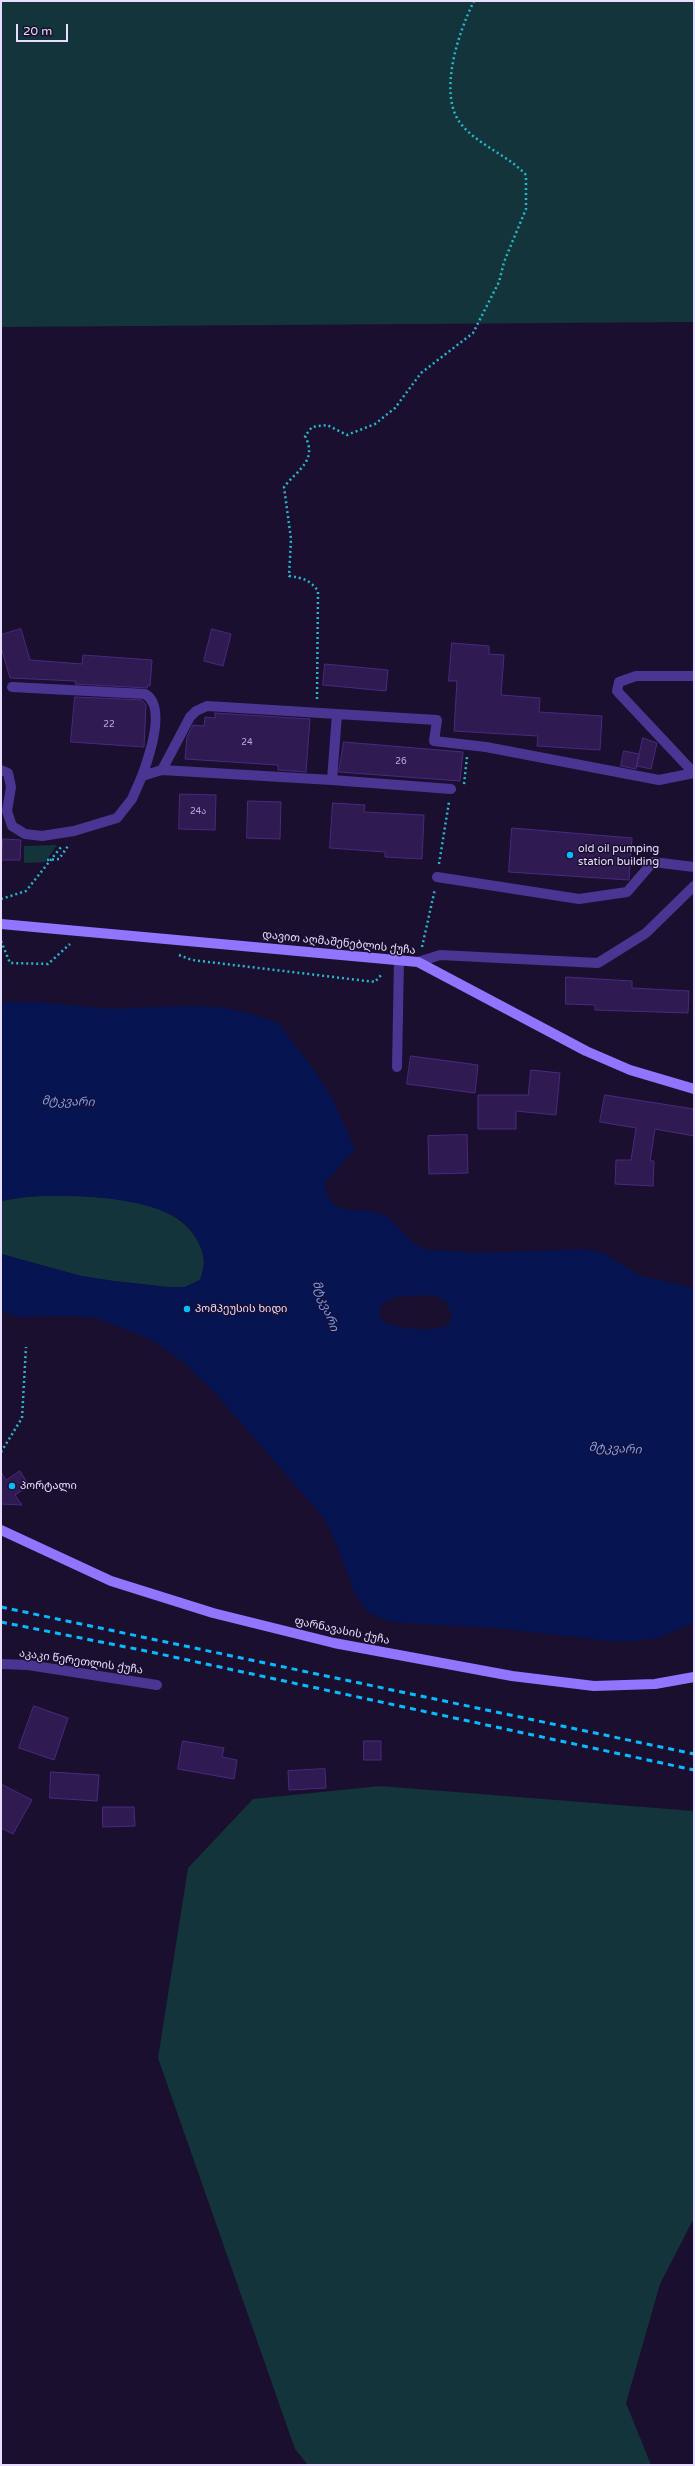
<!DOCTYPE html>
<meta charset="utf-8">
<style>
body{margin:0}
#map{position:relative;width:695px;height:2466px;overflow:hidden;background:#1b0f2f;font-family:"Varela Round",sans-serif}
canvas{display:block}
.frame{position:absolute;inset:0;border:2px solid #e7deff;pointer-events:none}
.scale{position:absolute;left:16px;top:24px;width:52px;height:18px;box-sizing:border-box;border:2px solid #e7deff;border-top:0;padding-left:5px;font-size:12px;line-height:14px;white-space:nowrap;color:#e7deff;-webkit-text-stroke:3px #1b0f2f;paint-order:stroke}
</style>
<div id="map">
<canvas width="695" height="2466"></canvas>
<div class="frame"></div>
<div class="scale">20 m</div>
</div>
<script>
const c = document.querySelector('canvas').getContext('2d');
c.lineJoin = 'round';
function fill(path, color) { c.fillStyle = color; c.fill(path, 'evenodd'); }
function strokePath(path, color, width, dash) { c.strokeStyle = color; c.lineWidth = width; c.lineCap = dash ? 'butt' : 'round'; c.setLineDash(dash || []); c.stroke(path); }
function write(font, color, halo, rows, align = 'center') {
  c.font = font + ' "Varela Round","Noto Sans Georgian",sans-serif'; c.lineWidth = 3; c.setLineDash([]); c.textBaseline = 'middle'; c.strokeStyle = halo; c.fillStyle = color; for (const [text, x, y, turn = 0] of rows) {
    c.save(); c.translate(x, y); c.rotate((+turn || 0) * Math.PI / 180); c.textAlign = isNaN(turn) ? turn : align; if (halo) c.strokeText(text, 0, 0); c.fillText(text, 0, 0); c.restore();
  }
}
fill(new Path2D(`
 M1 1H694V322L1 327Z
 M57 845 45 862 24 863V846Z
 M33 1196C79 1196 172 1192 197 1240 205 1255 206 1265 200 1280L185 1287H168L113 1281 81 1276 1 1254V1201Z
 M380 1786 694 1811V2218L660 2284 626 2403 651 2465H308L295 2449 158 2058 188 1868 253 1799Z`), '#12343a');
fill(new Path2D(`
 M1 1002H39L109 1009 184 1006 218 1007 249 1013 278 1023 314 1070 332 1098 355 1149 325 1183 327 1196 333 1204 342 1209 373 1211 387 1216 412 1242 423 1249 477 1253 581 1249 601 1252 641 1276 694 1288V1623L657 1638 621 1642 496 1628 390 1622 368 1612 355 1594 337 1545 324 1518 214 1392 183 1362 152 1340 97 1318 69 1316 17 1317 1 1311V1254L81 1276 113 1281 168 1287H185L200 1280C205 1266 206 1256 199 1243 195 1236 189 1226 182 1221 146 1194 45 1191 1 1201ZM417 1295 435 1296 446 1301 452 1316C451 1319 450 1323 448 1325 439 1333 391 1329 383 1321 381 1319 380 1315 379 1312 384 1295 401 1297 417 1295Z`), '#061452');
const building = new Path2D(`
 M21 629 30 660 82 664 83 655 152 660 150 686 148 685 147 688 75 684 76 681 10 678 1 647V635Z
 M212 629 231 634 223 666 204 661Z
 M452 643 489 646V654L504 655 501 695 540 698 539 712 602 716 600 750 537 746 538 736 454 731 457 681H449Z
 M325 664 388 670 386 691 323 685Z
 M75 697 142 700 146 705 144 747 71 742Z
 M215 713 310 719 306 772 278 770V765L185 759 187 737 193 725 204 726 205 717 215 718Z
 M643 738 657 743 651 769 637 766Z
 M344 742 463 752 460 781 339 772Z
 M624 751 639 754 636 769 621 766Z
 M180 794 216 795 215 830 179 829Z
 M248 801 281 802 280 839 247 838Z
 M333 803 365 805 364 812 424 815 422 859 385 857V852L330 848Z
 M512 828 632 838 629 880 509 872Z
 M3 839 21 840 20 860H2Z
 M566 977 632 981V988L689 991 688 1013 595 1010V1005L566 1004Z
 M411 1056 478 1065 475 1093 407 1084Z
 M531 1070 560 1073 556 1115 516 1111V1129H478V1095H528Z
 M605 1095 694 1109V1136L655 1129 650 1161H654L653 1186 615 1184 616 1160H631L636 1128 600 1122Z
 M467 1135 468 1173 429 1174 428 1136Z
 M20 1471 29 1486 15 1495 22 1505 1 1504V1472L6 1480Z
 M34 1706 68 1718 54 1760 19 1748Z
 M183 1741 224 1748 222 1757 237 1760 234 1779 178 1769Z
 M364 1741H381V1760H364Z
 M325 1769 326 1788 289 1790 288 1771Z
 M51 1772 99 1775 97 1801 50 1798Z
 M1 1784 32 1800 13 1834 1 1828Z
 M103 1807H134L135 1826 103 1827Z`);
fill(building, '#2f1a52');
strokePath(building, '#4a2980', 1);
strokePath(new Path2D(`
 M317 699 318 591C310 580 303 578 289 576L291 539 284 487C297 470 318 461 305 436L312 427 327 425 347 435 375 424 395 408 421 373 473 333 499 282 504 262 526 209V175C508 155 479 146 461 124 437 94 459 31 474 1
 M464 784 467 757
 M47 860 59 859 68 846
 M439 864 449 802
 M1 899 26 891 61 847
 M1 941 10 963 48 964 70 944
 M422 947 435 889
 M179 955 192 960 375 982 382 974
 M1 1452 22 1418 26 1347`), '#25b8cc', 2.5, [2, 3]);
strokePath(new Path2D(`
 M486 747 659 780 694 773
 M437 877 579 899 627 892 653 862 694 867
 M397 1067 399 959`), '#4a3692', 10);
strokePath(new Path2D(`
 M694 676H636L619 682 617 691 694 773
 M12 687 145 694C167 706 149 757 142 776
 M1 770 8 773 11 787 7 811 12 826 25 834 42 836 74 831 117 818 132 799 142 776 162 770 332 780 337 714 437 720 434 741 486 747
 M162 770 190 717 196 711 207 706 337 714
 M332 780 451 789
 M418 962 440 955 598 963 646 933 694 886
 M1 1664 28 1665 157 1685`), '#4a3692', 10);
strokePath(new Path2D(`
 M1 924 418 962 586 1051 630 1070 694 1089
 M1 1530 111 1581 213 1613 334 1643 512 1676 594 1686 655 1684 694 1677`), '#9175ff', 10);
strokePath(new Path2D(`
 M1 1607 694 1754
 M1 1622 146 1651 694 1770`), '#0abaff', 3, [6, 5]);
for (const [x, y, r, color] of [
 [570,855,4,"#0abaff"],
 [187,1309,4,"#0abaff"],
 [12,1486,4,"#0abaff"]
]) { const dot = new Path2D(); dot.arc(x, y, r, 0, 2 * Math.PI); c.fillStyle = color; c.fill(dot); strokePath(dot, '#1b0f2f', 1.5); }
write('9px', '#b9add4', null, [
 ["22",109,725],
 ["24",247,743],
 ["26",401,762],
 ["24ა",198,812]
]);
write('11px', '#e7deff', '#1b0f2f', [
 ["old oil pumping",578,849],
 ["station building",578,862],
 ["პომპეუსის ხიდი",195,1309],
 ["პორტალი",20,1486]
], 'left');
write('11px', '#e7deff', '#1b0f2f', [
 ["დავით აღმაშენებლის ქუჩა",339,943,6],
 ["ფარნავასის ქუჩა",342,1631,12],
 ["აკაკი წერეთლის ქუჩა",81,1662,8]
]);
write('italic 12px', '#6ca0ff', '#1b0f2f', [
 ["მტკვარი",68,1102,2],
 ["მტკვარი",325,1306,69],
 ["მტკვარი",615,1449,3]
]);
</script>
